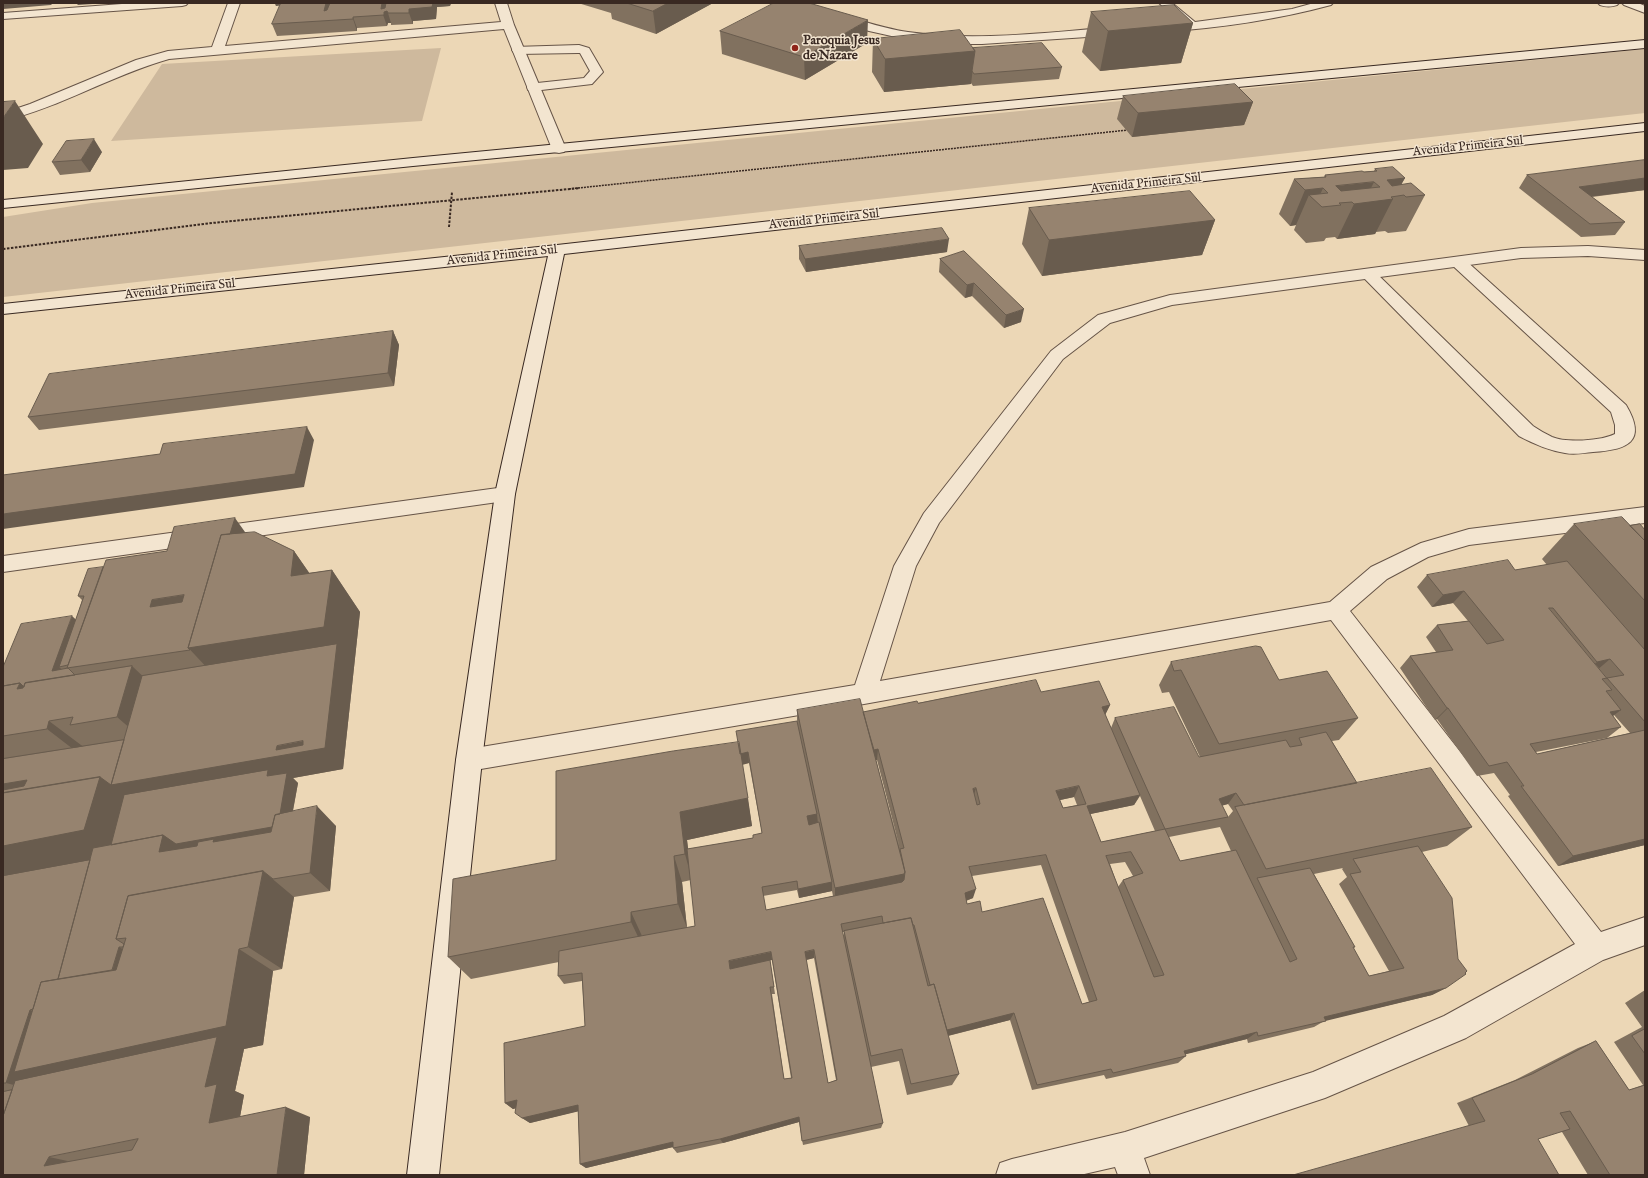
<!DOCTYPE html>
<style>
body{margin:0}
#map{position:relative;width:1648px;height:1178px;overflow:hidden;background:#ecd7b6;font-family:"IM FELL English",serif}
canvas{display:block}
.frame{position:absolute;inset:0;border:4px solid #392922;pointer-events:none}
</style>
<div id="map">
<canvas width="1648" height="1178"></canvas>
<div class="frame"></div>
</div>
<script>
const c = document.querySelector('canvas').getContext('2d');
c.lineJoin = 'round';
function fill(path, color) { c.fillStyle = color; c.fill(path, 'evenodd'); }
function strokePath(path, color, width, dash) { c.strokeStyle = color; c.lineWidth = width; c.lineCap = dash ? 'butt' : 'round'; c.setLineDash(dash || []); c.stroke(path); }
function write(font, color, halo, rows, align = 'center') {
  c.font = font + ' "IM FELL English",serif'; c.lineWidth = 3; c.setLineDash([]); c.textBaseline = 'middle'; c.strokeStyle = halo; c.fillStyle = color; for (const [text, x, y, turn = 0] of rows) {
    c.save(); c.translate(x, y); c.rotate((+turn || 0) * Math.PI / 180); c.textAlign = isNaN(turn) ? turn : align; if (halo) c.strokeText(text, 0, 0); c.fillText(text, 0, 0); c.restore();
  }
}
fill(new Path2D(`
 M441 48 422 121 111 141 162 64Z
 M1645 49V113L3 297V217L92 203Z`), '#ceb99d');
const lane = new Path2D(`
 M579 45 589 48 603 72 592 84 533 91 528 90 527 87 528 84 584 78 590 71 580 53H578L518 54 514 53 512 50 514 47Z
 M1458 257 1464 259 1626 405C1648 442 1627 450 1593 452 1584 453 1574 455 1565 453 1548 450 1534 444 1519 436L1360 274 1362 271 1368 269 1374 271 1533 426C1539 430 1546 434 1552 437 1566 443 1601 441 1615 434V425L1611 412 1452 265 1450 262 1452 259Z`);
const street = new Path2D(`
 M135 3H188L186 5 182 6 3 19V13Z
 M228 3H240L225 46 501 22 495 3H507L514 25 566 149 564 152 559 153 554 152 552 149 504 29 169 59C112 75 61 107 3 121V113L30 104 136 60 168 51 212 47Z
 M777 3C822 3 864 26 908 32 977 42 1047 32 1117 27L1121 28 1123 31 1121 34 1117 35 982 44H942L905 39 869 31 779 5Z
 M1159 3H1172L1195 22 1292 9 1314 3H1333L1331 5C1276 20 1218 28 1161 32L1157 30 1155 28 1157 26 1182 23Z
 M1598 3H1619L1617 5C1611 7 1606 7 1600 5Z
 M1622 3H1638L1645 6V13L1624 5Z
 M1588 246 1645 250V260L1588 256 1521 258 1172 305 1110 323 1063 359 939 523 916 566 880 681 1330 602 1371 567 1421 543 1469 529 1645 507V523L1469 545 1428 557 1387 579 1350 611 1601 932 1645 917V945L1603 960 1466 1038 1325 1098 1144 1158 1150 1175H1118L1115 1167 1080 1175H996L1000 1163 1012 1159 1125 1132 1313 1072 1444 1016 1575 944 1331 620 864 704 469 771 460 768 456 760 460 752 469 749 855 685 894 566 924 513 1051 351 1098 315 1170 295 1521 248Z
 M505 487 512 489 515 494 512 499 505 501 3 572V556Z`);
const secondary = new Path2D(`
 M1645 40V48L413 166 3 208V200L413 158Z
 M1645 123V131L564 254 515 494 482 760 439 1175H407L456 760 495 494 548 256 3 314V304L557 245Z`);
strokePath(lane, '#665447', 2);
strokePath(street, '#665447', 2);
strokePath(secondary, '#392922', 2);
strokePath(new Path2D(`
 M569 189 1128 130`), '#392922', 1.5, [2, 1]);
strokePath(new Path2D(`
 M449 227 452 192
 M3 249 212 223 580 188`), '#392922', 2, [2.5, 1.5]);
fill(lane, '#f3e5d0');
fill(street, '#f3e5d0');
fill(secondary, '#f3e5d0');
fill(new Path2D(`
 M275 3H451L450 6 437 7 436 19 413 21V24L391 25V23H388L387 26 357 28V31L277 36 272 24 280 5 276 6Z
 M578 3H713L656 34 612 19 611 13Z
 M1091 12 1193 23 1181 63 1100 71 1082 52Z
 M720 31 867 43 805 80 722 54Z
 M873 39 973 48 1062 67 1059 79 973 86 971 83V84L884 92 872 72Z
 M1123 96 1253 102 1244 125 1132 137 1117 119Z
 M102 152 90 172 60 175 52 162Z
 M1645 160V190L1592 197 1625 222 1615 235 1581 237 1519 188 1527 175Z
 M1375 169 1405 178 1401 184 1425 195 1406 231 1388 233 1385 231 1376 232 1375 234 1337 239 1335 237 1326 238 1324 241 1306 243 1294 230 1296 225 1290 226 1279 214 1294 179 1324 177 1325 175 1374 171Z
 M1029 208 1215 220 1202 255 1042 276 1022 244Z
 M799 246 947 252 806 272 799 259Z
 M964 251 1021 322 1004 328 972 296 965 298 939 272 940 259Z
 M393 331 399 345 394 386 39 430 28 417Z
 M1574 524 1630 526 1645 530V845L1558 866 1508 796 1510 795 1494 773 1477 776 1437 719 1435 720 1400 668 1410 656 1436 652 1426 637 1437 625 1468 621 1453 603 1432 607 1417 587 1427 575 1515 570 1547 565 1542 559ZM1614 715 1630 733 1537 754 1536 752 1607 738 1621 727 1613 716Z
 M245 533 294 551 309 573 332 570 360 612 343 769 293 778 298 783 293 811 336 826 330 891 294 897 282 969 273 971 263 1045 244 1049 235 1091 244 1095 240 1117H310L304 1175H3V667L76 620 82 600 78 596 103 567 167 551Z
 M1171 662 1279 680 1358 718 1339 740 1332 741 1357 783 1472 827 1447 846 1422 852 1446 988 1432 995 1326 1020 1314 1027 1248 1043 1247 1039 1185 1054 1186 1056 1178 1063 1106 1079 1104 1075 1032 1090 1010 1020 948 1036 959 1074 952 1085 907 1095 899 1061 871 1067 883 1123 881 1128 803 1145 799 1122 723 1143 677 1153 673 1148V1147L586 1168 580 1164 578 1111 530 1123 522 1118 516 1108 513 1109 505 1103 585 1026 582 981 564 984 558 976 559 962 471 979 448 957 556 860 738 743 797 721V710L863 712 918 703 1041 692 1110 705 1105 715 1111 728 1115 718 1199 757H1200L1169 692 1162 693 1159 685ZM876 760H877L900 849ZM749 763 762 833 753 838 688 849 687 840 752 826 742 764ZM1140 796 1155 831 1101 842 1090 814 1134 805ZM1074 797 1077 805 1063 808 1060 800ZM1228 804 1233 811 1228 817 1222 805ZM1220 827 1231 851 1180 861 1169 837ZM1125 862 1133 876 1123 880 1118 887 1110 864ZM1041 865 1089 1002 1082 1004 982 912 967 904 966 901 973 898 972 876ZM1343 868 1342 869 1347 877 1339 884 1389 971 1369 976 1353 948 1355 947 1314 874ZM691 880 695 926 687 928 682 882ZM797 890 799 898 832 891 833 896 766 910 763 896ZM842 932H844V939ZM814 958 836 1080 828 1083 806 960ZM770 960H772L791 1078 784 1079 772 994H775Z
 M1645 990V1175H1588L1562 1132 1469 1126 1457 1103 1515 1080 1578 1048 1596 1041 1629 1090 1643 1085 1614 1042 1642 1027 1625 1003Z`), '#81715f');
fill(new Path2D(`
 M3 3H53L51 5 3 9Z
 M76 3H107L78 5Z
 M275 3H289V4L276 6Z
 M326 3H334L328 21 324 11Z
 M382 3H389L388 13 391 23H388L387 26 381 9Z
 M433 3H451L450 6 437 7 436 19 413 21V24L409 13V9Z
 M668 3H713L656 34 653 11Z
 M353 17 357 28V31L353 19Z
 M868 20 867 43 805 80 804 57Z
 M1193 23 1181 63 1100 71 1108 31Z
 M975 51 971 84 884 92 885 59Z
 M15 101 43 144 28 168 3 170V118Z
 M1253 102 1244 125 1132 137 1138 113Z
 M94 139 102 152 90 172 81 160Z
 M1405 178 1395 196 1391 197 1393 199 1375 234 1337 239 1354 204 1336 186 1374 182 1364 202 1387 180Z
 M1645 178V190L1570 199 1579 187Z
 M1323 188 1317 202 1309 195 1296 225 1290 226 1305 190Z
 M1215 220 1202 255 1042 276 1049 240Z
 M949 239 947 252 806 272 805 259Z
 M974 283 972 296 965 298 967 285Z
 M1024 309 1021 322 1004 328 1006 315Z
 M393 331 399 345 394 386 388 373Z
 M307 427 314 440 304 487 3 529V514Z
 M235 518 260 553 239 640 332 570 360 612 343 769 293 778 298 783 288 836 3 881V846L100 777 276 750 277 746 303 741 325 748 226 688 150 607 152 600Z
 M294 551 324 594 291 576Z
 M1464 591 1453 603 1432 607 1443 595Z
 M72 616 85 628 59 667 68 675 52 671Z
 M1610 659 1596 671 1583 673 1597 662Z
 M132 666 166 698 153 748 117 717Z
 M20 683 45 704 17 689Z
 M1110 705 1104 717 1102 707Z
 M1447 708H1448L1437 719 1435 720Z
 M1621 710 1606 721 1610 712Z
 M49 721 89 751 86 759 47 729Z
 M878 749 877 760 870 762V751Z
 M748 752 749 763 742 765 740 754Z
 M27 780 42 790 3 798V784Z
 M1079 786 1074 797 1051 802 1056 791Z
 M976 788 973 798V789Z
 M1236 793 1228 804 1211 809 1219 799Z
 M1140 795 1134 805 1081 816 1087 806Z
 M748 798 752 826 687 840 692 880 685 854 680 812Z
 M317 806 336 826 330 891 310 873Z
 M817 814 818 824 808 826 807 816Z
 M1645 839V845L1558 866 1573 856Z
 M674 856 682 882 687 928 678 904Z
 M263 871 294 897 282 969 248 947Z
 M905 872 902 890 835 905V888Z
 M832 882V891L799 898 798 889Z
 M976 889 973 898 962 902 965 893Z
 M631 912 642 936V945L631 922Z
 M119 947 148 963 110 979Z
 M239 949 273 971 263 1045 244 1049 235 1091 244 1095 237 1133 66 1088 29 1077 26 1088 6 1083 30 1010 48 1017Z
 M814 950V958L806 960 805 952Z
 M771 952 772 960 730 969 729 961Z
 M1446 988 1432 995 1313 1024 1324 1017Z
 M1014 1013 1010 1020 939 1038 942 1031Z
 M1257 1032 1247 1039 1175 1057 1184 1051Z
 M517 1100 524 1106 513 1109 505 1103Z
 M578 1105 584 1110 530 1123 522 1118Z
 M286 1107 310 1117 304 1175H277Z
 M799 1117V1122L723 1143 720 1139Z
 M673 1142 677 1146 586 1168 580 1164Z
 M49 1157 86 1165 44 1166Z`), '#695c4e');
const building = new Path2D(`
 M281 3H326L324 11 327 10 330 3H382L381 9 385 8 386 3H433L432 7 409 9V13H388L387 11 384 12V15L353 17V19L272 24Z
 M627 3H668L653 11Z
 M774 3H809L868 20 804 57 720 31Z
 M1174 5 1193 23 1108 31 1091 12Z
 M960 30 975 51 885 59 873 39Z
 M1042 43 1062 67 974 74 972 71 975 51 973 48Z
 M1235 84 1253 102 1138 113 1123 96Z
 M15 101 3 118V102Z
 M94 139 81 160 52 162 66 141Z
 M1645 160V178L1579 187 1625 222 1590 224 1527 175Z
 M1393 167 1405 178 1387 180 1392 186 1411 183 1425 195 1406 197 1404 195 1391 197 1393 199 1354 204 1352 202 1339 203 1341 205 1322 207 1309 195 1328 193 1323 188 1305 190 1294 179 1326 177 1325 175 1362 171 1364 172 1377 171 1375 169ZM1374 182 1380 187 1341 191 1336 186Z
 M1190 191 1215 220 1049 240 1029 208Z
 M942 228 949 239 805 259 799 246Z
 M964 251 1024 309 1006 315 974 283 967 285 940 259Z
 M393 331 388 373 28 417 49 374Z
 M307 427 295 474 3 514V475L160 454 163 444Z
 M1622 517 1645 541V601L1574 524Z
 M235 518 230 534 221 535 188 648 190 650 67 668 106 560 167 551 174 527ZM184 595 182 602 150 607 152 600Z
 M1640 524 1645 530V541L1630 526Z
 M255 532 294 551 291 576 332 570 324 627 188 648 221 535Z
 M1508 560 1515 570 1567 561 1645 650V722L1607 678 1602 679 1612 690 1606 691 1621 710 1610 712 1621 727 1530 744 1537 754 1645 730V839L1573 856 1521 786H1524L1507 762 1489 766 1448 708H1447L1410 656 1453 650 1437 625 1469 621 1487 644 1504 640 1464 591 1443 595 1427 575ZM1549 608H1553L1597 662 1610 659 1624 675 1607 678Z
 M103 567 68 665 59 667 84 596H78L88 569Z
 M72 616 52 671 68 668 75 675 25 683 24 687 20 683 3 686V667L21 624Z
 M337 644 325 748 111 785 142 676ZM303 741V745L276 750 277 746Z
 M1256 646 1261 647 1279 680 1327 671 1358 718 1219 744 1181 670 1174 671 1171 662Z
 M132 666 117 717 70 725 73 717 49 721 47 729 3 736V686L20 683 17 689 23 688 25 683Z
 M1036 680 1041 692 1099 681 1110 705 1102 707 1140 795 1087 806 1101 842 1165 829 1180 861 1236 850 1290 962 1297 959 1257 878 1310 868 1355 947H1353L1369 976 1404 968 1350 874 1361 872 1353 859 1418 846 1452 898 1458 959 1467 971 1465 973 1466 974 1446 988 1324 1017 1326 1021 1258 1036 1257 1032 1184 1051 1186 1056 1113 1073 1111 1069 1037 1085 1014 1013 947 1030 934 984 930 985 914 925H913L911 918 883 923 882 916 841 924 883 1123 802 1141 799 1117 720 1139 673 1148V1142L580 1164 578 1105 522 1118 515 1113 517 1100 505 1103 504 1043 585 1026 582 973 558 976 559 951 695 926 687 849 753 838V835L762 833 748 752 740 754 736 731 797 721 817 814 807 816 809 825 819 822 832 882 798 889 797 881 762 887 766 910 902 882 904 880 905 872 900 849 904 848 878 749 874 750 863 712 917 701 918 703ZM1079 786 1086 804 1063 808 1056 791ZM976 788 980 804 977 805 973 789ZM1131 852 1143 873 1123 880 1164 975 1154 977 1106 856ZM1046 855 1097 1000 1082 1004 1043 898 982 912 980 901 967 904 965 893 976 889 969 867ZM814 950 837 1080 828 1083 805 952ZM771 952 792 1078 784 1079 770 987H774L770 960 730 969 729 961Z
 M860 699 905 872 904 874 835 888 797 710Z
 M1174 707 1199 757 1286 740 1290 747 1302 745 1299 738 1326 732 1357 783 1244 805 1236 793 1219 799 1228 817 1165 829 1115 718Z
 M124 740 111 785 100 777 3 793V790L24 786 27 780 3 784V759Z
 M739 742 748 798 680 812 685 854 674 856 678 904 631 912V922L448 957 453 879 556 860V771L673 751Z
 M1431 768 1472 827 1266 869 1235 807Z
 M268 770 267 776 287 773 280 814 275 815 272 827 176 844 163 835 111 845 124 795Z
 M100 777 84 830 3 846V793Z
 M317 806 310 873 273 879 263 871 128 896 116 939 124 944 123 947H119L112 970 58 979 93 848 163 835 159 852 197 846 198 842 214 839 213 842 271 832 275 815Z
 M90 860 58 979 41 982 33 1009 30 1010 6 1083H3V876Z
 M263 871 248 947 239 949 226 1026 14 1072 41 982 116 970 126 938 116 939 128 896Z
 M911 918 928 986 934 984 959 1074 911 1084 902 1049 871 1056 844 931Z
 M1645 1029V1054L1632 1036Z
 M217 1037 205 1087 217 1084 209 1123 286 1107 277 1175H3V1116L15 1081ZM138 1139 132 1150 44 1166 49 1157Z
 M1596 1041 1629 1090 1645 1085V1175H1610L1570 1111 1560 1113 1570 1129 1538 1139 1559 1175H1293L1485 1121 1472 1098 1532 1074Z
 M12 1090 3 1116V1092Z`);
fill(building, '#96836f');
strokePath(building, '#695c4e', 1);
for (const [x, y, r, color] of [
 [795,48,4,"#8f2418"]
]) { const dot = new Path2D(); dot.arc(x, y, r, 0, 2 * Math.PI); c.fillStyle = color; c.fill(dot); strokePath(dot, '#f3e5d0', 1.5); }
write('bold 13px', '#392922', '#f3e5d0', [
 ["Paroquia Jesus",803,41],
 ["de Nazare",803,56]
], 'left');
write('13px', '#392922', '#f3e5d0', [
 ["Avenida Primeira Sul",1468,147,-6],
 ["Avenida Primeira Sul",1146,184,-6],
 ["Avenida Primeira Sul",824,220,-6],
 ["Avenida Primeira Sul",502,256,-6],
 ["Avenida Primeira Sul",180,290,-6]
]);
</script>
